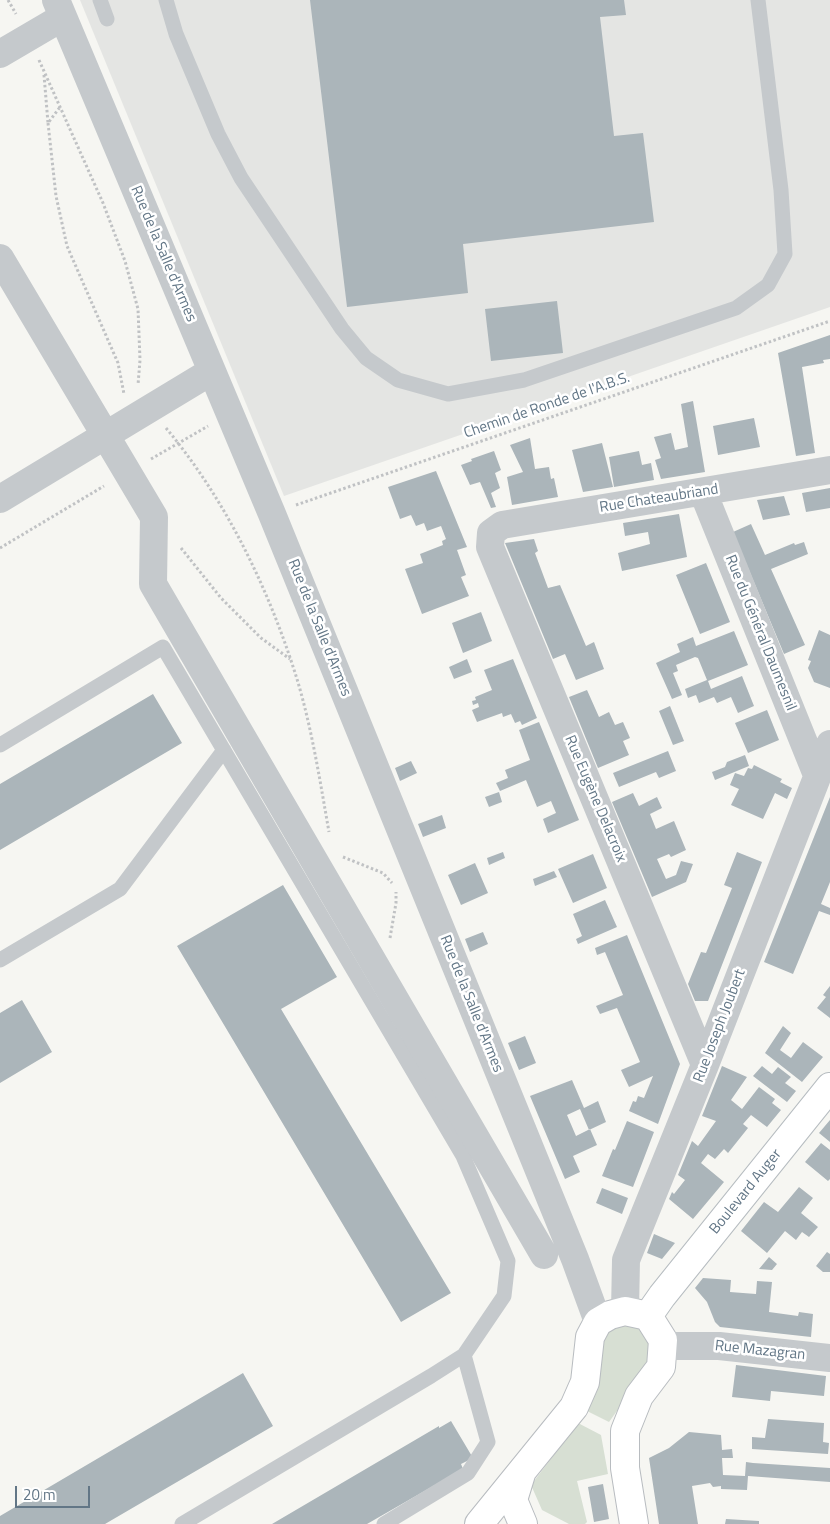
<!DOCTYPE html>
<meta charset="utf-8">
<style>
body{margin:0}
#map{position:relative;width:830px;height:1524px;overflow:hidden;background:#f6f6f2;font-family:"Titillium Web",sans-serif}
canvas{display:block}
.scale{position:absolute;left:15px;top:1486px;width:75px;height:22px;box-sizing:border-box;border:2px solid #627686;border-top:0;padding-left:6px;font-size:15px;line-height:18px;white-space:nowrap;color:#627686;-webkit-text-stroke:4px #fff;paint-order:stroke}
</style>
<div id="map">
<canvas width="830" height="1524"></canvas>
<div class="scale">20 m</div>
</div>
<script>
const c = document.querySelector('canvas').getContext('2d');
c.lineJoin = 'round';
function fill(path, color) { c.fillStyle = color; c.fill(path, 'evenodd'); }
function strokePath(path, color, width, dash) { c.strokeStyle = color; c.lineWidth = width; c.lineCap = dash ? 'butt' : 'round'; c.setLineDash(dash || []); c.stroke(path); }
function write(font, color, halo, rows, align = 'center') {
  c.font = font + ' "Titillium Web",sans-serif'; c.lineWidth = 5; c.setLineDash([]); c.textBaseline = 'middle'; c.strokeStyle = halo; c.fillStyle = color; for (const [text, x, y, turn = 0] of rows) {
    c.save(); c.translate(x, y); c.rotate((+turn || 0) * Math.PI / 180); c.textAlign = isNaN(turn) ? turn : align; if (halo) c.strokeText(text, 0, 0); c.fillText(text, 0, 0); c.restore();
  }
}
fill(new Path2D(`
 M80 0H830V307L284 496Z`), '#e4e5e3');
fill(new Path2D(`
 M637 1323 648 1333 653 1354 632 1390 609 1422 585 1410C610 1389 580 1336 618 1325 624 1324 631 1324 637 1323Z
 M578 1423 601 1435 608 1474 577 1481 587 1522 585 1524H569L542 1510 531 1485Z`), '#d7dfd3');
fill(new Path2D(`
 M310 0H624L626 15 600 17 614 136 643 133 654 222 463 244 468 293 347 307Z
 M557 301 563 353 491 361 485 309Z
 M830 335V359L823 360 824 363 802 367 815 453 796 456 778 353Z
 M693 401 705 472 661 479 655 460 661 458 654 437 671 433 675 450 688 447 681 404Z
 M754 418 760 447 718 455 713 426Z
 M530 438 535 469 549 467 551 479 554 478 558 497 512 505 507 477 523 472 510 445Z
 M602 443 613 487 583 492 572 450Z
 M494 451 501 470 495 473 500 488 491 493 496 507 491 508 480 482 470 485 461 465 472 461 471 459Z
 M639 451 642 465 651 463 654 480 614 487 609 457Z
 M436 471 467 547 457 550 466 575 461 577 469 596 422 614 405 569 423 563 420 554 443 545 442 541 446 539 441 526 427 531 424 523 416 526 411 515 400 519 388 487Z
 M830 488V508L806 512 802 493Z
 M784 496 790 515 763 520 757 500Z
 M679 514 687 557 622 571 618 553 650 544 648 532 625 536 623 523Z
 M751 524 765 555 794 543 795 545 804 542 808 554 771 569 805 645 784 654 733 532Z
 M534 539 538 551 535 553 548 588 560 585 586 646 594 642 604 669 576 680 565 654 553 659 505 543Z
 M706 563 730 622 700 634 676 575Z
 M481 612 492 641 463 653 452 623Z
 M819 630 830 635V688L814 682 808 668 811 661 808 660Z
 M734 631 748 665 708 681 711 689 742 676 754 706 738 713 731 697 717 703 714 697 699 703 696 695 688 698 685 689 707 680 698 658 695 657 676 665 678 671 673 673 682 695 672 699 656 663 680 652 677 644 693 637 696 646Z
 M467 659 472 672 454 679 449 667Z
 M513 659 537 718 522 725 520 721 515 723 511 714 503 717 502 713 477 722 472 710 479 707 478 703 473 705 472 701 476 700 475 697 492 690 484 670Z
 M587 690 599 717 609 712 615 725 623 722 630 738 623 741 629 755 598 768 569 697Z
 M153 694 182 743 0 850V784Z
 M670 706 684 741 673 745 659 711Z
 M767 710 779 740 748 753 735 723Z
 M539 722 579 820 548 833 543 819 556 813 551 801 537 807 526 780 500 791 496 783 508 778 505 770 530 760 519 730Z
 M668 751 676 771 659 778 656 772 619 787 613 773Z
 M745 755 749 766 715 780 712 772 725 767 727 762Z
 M411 761 417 773 400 781 395 768Z
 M754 765 782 779 780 782 792 788 787 799 775 793 763 819 731 805 739 789 730 785 735 773 744 776 748 768 752 769Z
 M499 792 502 802 489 807 485 797Z
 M633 793 639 806 657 797 662 808 650 814 656 829 674 821 686 850 671 857 669 854 657 859 666 879 676 875 681 861 693 864 686 882 652 897 612 802Z
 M830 797V882L821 904 830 908V915L819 911 793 974 764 962Z
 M442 815 446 828 423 837 418 824Z
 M503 852 505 858 489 865 487 858Z
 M737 852 762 862 708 1001H695L688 984 701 952 706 953 732 888 724 885Z
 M593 854 607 888 573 903 558 869Z
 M475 863 488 893 461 905 448 875Z
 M554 871 557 877 535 886 533 879Z
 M283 885 337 977 281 1009 451 1293 401 1322 177 946Z
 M605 900 617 927 578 944 576 939 582 936 573 914Z
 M483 932 488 944 470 952 465 939Z
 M627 935 680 1064 658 1124 629 1111 633 1101 636 1102 638 1096 644 1098 653 1076 629 1087 621 1070 640 1062 617 1008 600 1014 596 1006 623 995 605 952 597 955 595 948Z
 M830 986V1018L817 1008 826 997 823 995Z
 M22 1000 52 1052 0 1083V1013Z
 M783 1026 791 1033 780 1050 791 1058 803 1042 823 1057 802 1082 765 1053Z
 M525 1036 536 1063 519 1070 508 1043Z
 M722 1066 747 1077 731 1100 742 1109 759 1087 775 1099 772 1103 781 1110 767 1127 751 1115 743 1124 748 1128 728 1153 724 1149 715 1159 708 1154 701 1163 724 1182 693 1219 669 1199 672 1192 674 1194 685 1180 678 1175 692 1141 698 1146 716 1121 702 1116Z
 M762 1066 772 1074 778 1067 791 1077 785 1083 796 1091 787 1102 753 1076Z
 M572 1080 584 1108 598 1101 606 1122 589 1130 580 1109 567 1115 576 1136 590 1129 597 1145 573 1156 580 1172 565 1179 530 1096Z
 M830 1120V1142L819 1133Z
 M627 1121 654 1132 633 1187 602 1176 613 1149 615 1150Z
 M821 1143 830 1150V1179L828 1181 805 1162Z
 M799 1187 813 1198 801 1213 818 1227 809 1237 802 1232 796 1240 785 1231 767 1253 741 1231 764 1202 778 1212Z
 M602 1188 628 1198 622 1214 596 1203Z
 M654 1234 675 1243 662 1259 647 1253Z
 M827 1252 830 1254V1272H823L816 1266Z
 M769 1257 777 1264 772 1270 759 1269Z
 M703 1278 731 1280 730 1292 756 1294 757 1281 772 1282 769 1312 798 1316 799 1312 813 1314 811 1337 720 1327 715 1322 707 1302 695 1288Z
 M736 1365 826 1376 824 1396 771 1391 770 1401 732 1397Z
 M243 1373 273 1426 105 1524H0V1516Z
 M768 1419 824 1423 823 1442 829 1443 828 1454 752 1449V1437L765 1438Z
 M451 1421 473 1458 461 1464 463 1469 367 1524H272L439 1426V1428Z
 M689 1432 721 1435 722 1450 732 1449 733 1458H722L723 1475 745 1476 746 1462 753 1463 830 1468V1482L748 1476 747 1490 721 1489V1486L713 1487 710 1483 692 1486 698 1524H659L649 1458 669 1448Z
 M603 1484 609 1519 594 1522 588 1487Z
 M726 1519 759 1521V1524H725Z`), '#abb5ba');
const secondary = new Path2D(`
 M648 1316 662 1296 830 1087`);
const primary = new Path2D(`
 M521 1474 513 1500 523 1524
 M479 1524 574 1407 585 1382 590 1337 598 1322 610 1315 625 1311 648 1316 663 1340 661 1367 639 1396 625 1431V1468L634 1524`);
strokePath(secondary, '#b7bdc1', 30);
strokePath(primary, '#b8bcc0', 30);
strokePath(new Path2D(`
 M8 0 16 14
 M39 60 103 203 125 261 138 309 140 360 138 385
 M44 75 48 123 60 107
 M48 123 56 196 67 246 118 363 124 394
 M166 428C226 500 269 589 297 679 312 729 320 781 329 832
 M151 459 208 426
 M296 505 830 321
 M0 548 104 486
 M181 548 221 598 261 638 290 659
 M343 857 383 873 392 883
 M390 938 396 903V892`), '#c0c2c4', 3, [2.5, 2.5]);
strokePath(new Path2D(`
 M100 0 107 19
 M166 0 176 34 218 134 241 178 342 329 366 358 398 380 448 394 524 380 736 308 768 285 785 254 781 190 758 0
 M0 745 163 647 463 1156 508 1261 504 1296 464 1355 431 1376 182 1524
 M0 960 120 889 224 750
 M384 1524 468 1473 488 1442 464 1355`), '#c5c9cc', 15);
strokePath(new Path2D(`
 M56 0 272 514 575 1259 598 1322
 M0 54 63 17
 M0 258 154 517 153 584 544 1255
 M703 492 817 775
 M0 499 212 371
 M705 1065 490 547 491 533 502 525 830 470
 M625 1311 626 1260 705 1065 830 744
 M663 1346H719L830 1358`), '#c5c9cc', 28);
strokePath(secondary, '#fff', 28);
strokePath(primary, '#fff', 28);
write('15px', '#627686', '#fff', [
 ["Rue de la Salle d'Armes",163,254,67],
 ["Chemin de Ronde de l'A.B.S.",547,406,-19],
 ["Rue Chateaubriand",659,499,-9],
 ["Rue de la Salle d'Armes",319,628,68],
 ["Rue du Général Daumesnil",760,633,68],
 ["Rue Eugène Delacroix",595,799,67],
 ["Rue de la Salle d'Armes",471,1004,68],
 ["Rue Joseph Joubert",720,1026,-69],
 ["Boulevard Auger",746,1192,-51],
 ["Rue Mazagran",760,1351,6]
]);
</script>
